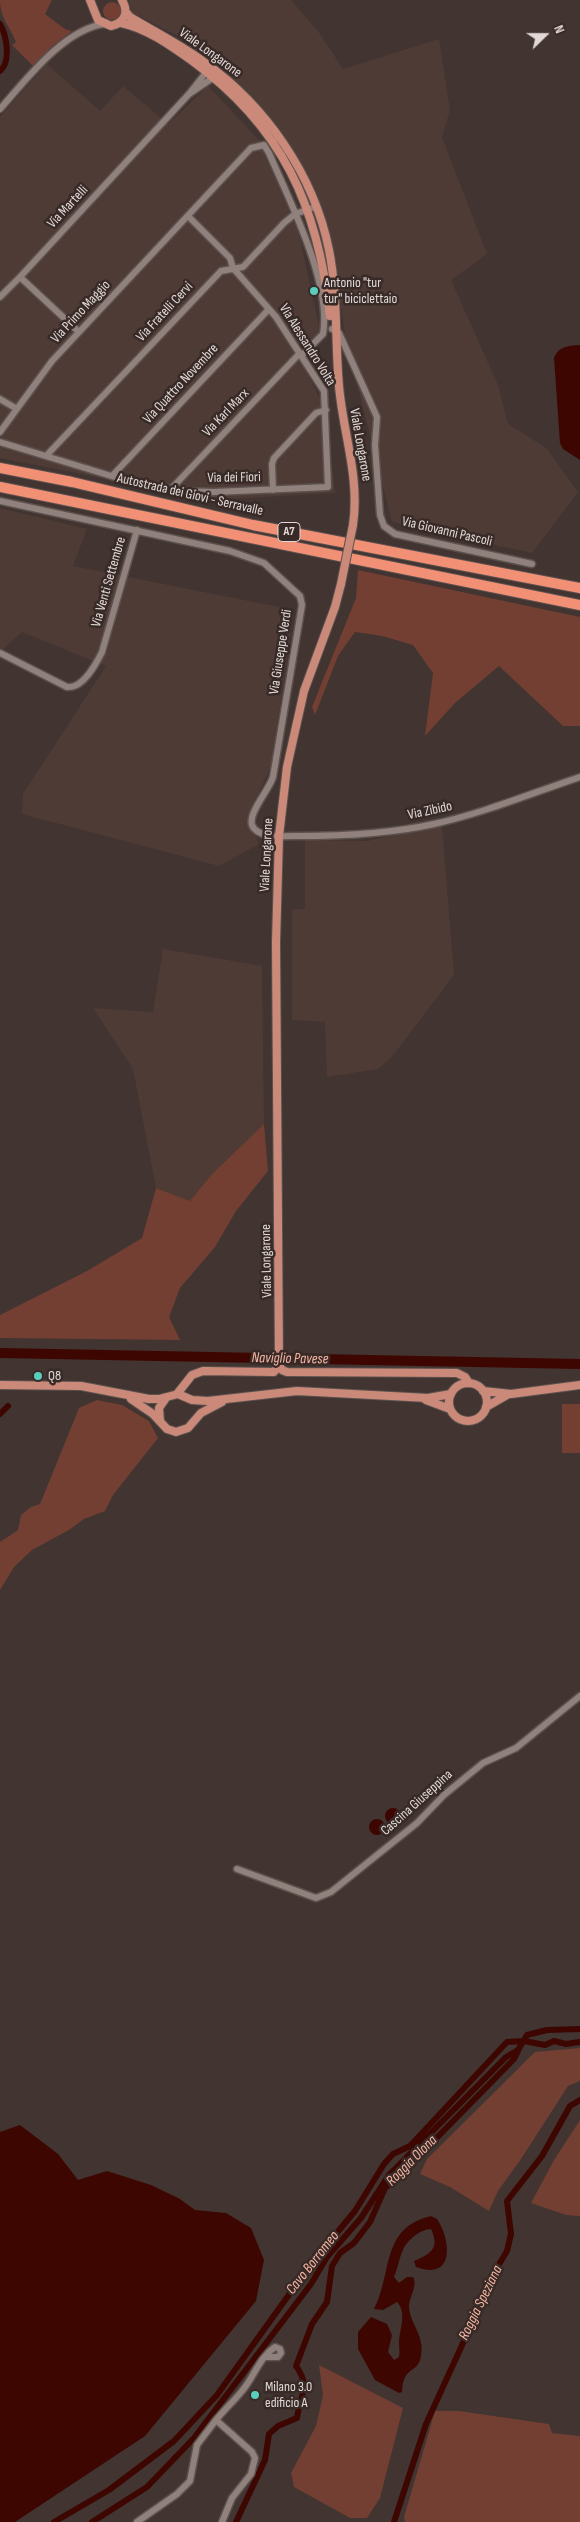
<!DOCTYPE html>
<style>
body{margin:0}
#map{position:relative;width:580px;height:2522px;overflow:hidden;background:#413431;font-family:"Sofia Sans Condensed",sans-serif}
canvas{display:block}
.north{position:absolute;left:520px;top:10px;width:50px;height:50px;-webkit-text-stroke:4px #372a27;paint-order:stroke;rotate:68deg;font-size:14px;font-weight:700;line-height:20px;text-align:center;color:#e2d9d7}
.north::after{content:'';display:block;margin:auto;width:18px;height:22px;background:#e2d9d7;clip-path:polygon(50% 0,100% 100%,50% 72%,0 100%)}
</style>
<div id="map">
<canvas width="580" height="2522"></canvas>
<div class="north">N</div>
</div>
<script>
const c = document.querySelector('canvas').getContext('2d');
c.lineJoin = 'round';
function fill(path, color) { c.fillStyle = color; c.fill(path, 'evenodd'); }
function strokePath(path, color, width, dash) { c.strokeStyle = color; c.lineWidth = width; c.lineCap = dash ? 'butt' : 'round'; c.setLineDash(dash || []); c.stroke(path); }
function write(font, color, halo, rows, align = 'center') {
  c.font = font + ' "Sofia Sans Condensed",sans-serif'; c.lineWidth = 5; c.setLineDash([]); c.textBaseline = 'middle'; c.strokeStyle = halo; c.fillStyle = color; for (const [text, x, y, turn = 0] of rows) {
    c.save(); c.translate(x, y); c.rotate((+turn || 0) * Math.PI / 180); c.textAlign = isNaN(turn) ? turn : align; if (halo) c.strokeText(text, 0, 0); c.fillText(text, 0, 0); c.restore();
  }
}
fill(new Path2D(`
 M129 0H291L318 31 343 69 439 39 450 110 442 137 487 254 451 280 498 385 508 424 546 448 578 492 532 553 392 522 346 341 336 272 319 205 300 164 227 76 176 35 131 12Z
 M47 64 100 111 123 86 168 124 208 86 259 140 299 234 322 340 302 363 326 411 335 493 214 500 0 458V117Z
 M0 508 87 529 73 566 294 610 271 765 248 818 259 844 219 866 22 814 23 794 106 666 22 632 0 652Z
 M442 826 454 975 391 1058 378 1069 327 1077 325 1022 292 1020V910L305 909V840L367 841Z
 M163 949 262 966 264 1124 212 1174 190 1201 156 1188 133 1069 93 1008 153 1012Z`), '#4f3b36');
fill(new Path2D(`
 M0 0H52L45 14 65 29 72 31 52 46 34 67 12 45 16 42C9 25 0 18 0 0Z
 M103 11a9 9 0 1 1 18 0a9 9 0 1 1-18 0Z
 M358 570 580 617V726H563L499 666 455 703 425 736 433 673 413 645 382 636 355 632 338 656 315 715 312 707 356 598Z
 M264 1124 268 1171 236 1211 215 1247 180 1288 169 1317 180 1340 0 1338V1315L87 1271 142 1238 156 1188 190 1201 212 1174Z
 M97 1400 122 1405 149 1421 158 1438 113 1495 105 1511 84 1519 69 1530 32 1550 14 1567 0 1590V1542L18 1530 21 1515 31 1507 40 1504 79 1408Z
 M562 1404H580V1453H562Z
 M580 2048V2081L568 2086 521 2159 498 2191 489 2211 450 2187 420 2174 427 2159 535 2052Z
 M580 2120V2216L566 2215 531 2203 554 2160Z
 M319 2365 403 2408 380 2498 367 2518H350L294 2487 291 2473 316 2426 323 2395Z
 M435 2411H459L549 2424 552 2433 580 2436V2522H405L404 2517Z`), '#723f32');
fill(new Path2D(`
 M580 345V460L563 449 560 443 554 358C559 346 568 346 580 345Z
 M0 1348 580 1359V1369L0 1358Z
 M385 1816a8 8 0 1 1 16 0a8 8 0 1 1-16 0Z
 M369 1827a8 8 0 1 1 16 0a8 8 0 1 1-16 0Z
 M20 2125 58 2154 78 2180 107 2171 151 2185 180 2199 195 2210 226 2213 251 2228 264 2260 256 2301 145 2436 15 2522H0V2132Z
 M431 2216 437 2219C452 2242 454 2281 416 2267L414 2261C431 2254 440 2248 431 2229 421 2229 407 2240 403 2250 399 2258 398 2268 394 2277L399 2283 407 2277H413C418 2286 409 2297 409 2307 410 2325 427 2337 420 2360 416 2373 403 2367 402 2392L399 2393 375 2380 358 2349V2332L371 2317 387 2324 392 2335 388 2352 394 2360 399 2357C400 2352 399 2347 399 2341 400 2328 407 2313 397 2302L383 2310 374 2309C393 2273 380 2228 431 2216Z`), '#3e0600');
strokePath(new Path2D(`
 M0 24C7 36 11 62 0 71
 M0 1414 8 1406
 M54 2522 109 2490 174 2441 217 2395 311 2264 355 2211 384 2164 393 2154 410 2146 507 2042 524 2041 545 2045 554 2041 566 2044 580 2042
 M92 2522 147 2487 194 2438 311 2284 327 2257 361 2218 389 2175 506 2057 518 2050 527 2035 547 2030 580 2029
 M236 2522 265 2460 269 2434 278 2426 297 2418C300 2396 311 2386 296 2366L312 2324 327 2302 332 2266 340 2253 354 2243 370 2222 385 2188 413 2162 514 2059 518 2051
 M394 2522 426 2424 474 2319 486 2286 507 2251 511 2234 507 2201 542 2156 570 2106 580 2100`), '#3e0600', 6);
const minor = new Path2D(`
 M189 94 214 77V73
 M0 109C26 80 63 30 104 24
 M0 297 20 277
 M332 329 339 333 377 417 375 445 380 515 384 526 395 534 532 564
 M79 332 20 277 189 94 208 70
 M0 399 17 409
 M0 432 52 361 251 148 264 145 269 153C289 200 332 283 323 334L301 356
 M0 442 118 478 178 491 214 492 328 487 324 391 276 317 233 268 230 258 188 216
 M46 456 221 271 243 267 284 223 295 214 315 207
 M112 476 269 309
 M171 489 300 353
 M273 490 272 464 274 458 316 413 326 410
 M0 501 230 551 264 563 300 596 302 605 273 777C269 790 248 813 252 825 257 839 286 836 298 836 344 836 389 834 434 824 484 813 532 793 580 777
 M0 653 67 687C83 689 96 664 102 652L137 530
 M237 1869 316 1898 331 1892 417 1823 444 1795 483 1763 516 1748 580 1696
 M216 2420C224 2410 234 2401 242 2391 254 2377 259 2358 275 2347L280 2349 281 2353 278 2357H265
 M137 2522 177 2494 190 2481 197 2445 216 2420 252 2452 255 2458 251 2474 232 2498 222 2522`);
const major = new Path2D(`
 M90 0 98 20 111 26C125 23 129 12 122 0
 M126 12 130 17C155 32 181 45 204 62 266 106 314 175 329 250 338 295 335 342 339 386 343 433 360 477 353 525
 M121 23C146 28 170 45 191 60 283 127 318 206 330 316
 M341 584 335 607 304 691 287 767 279 836 276 942 279 1365 282 1370 287 1372 457 1373 465 1377 469 1383
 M449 1402a19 19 0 1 1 38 0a19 19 0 1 1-38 0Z
 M0 1385 81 1386 149 1399H159L178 1394 192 1400 208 1401 297 1391 428 1398 451 1394
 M483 1391 511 1394 580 1385
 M177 1394 192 1375 203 1371 274 1372 279 1365
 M131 1399 153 1414 167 1429 176 1432 188 1428 201 1413 222 1402
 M426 1400 450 1409
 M486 1407 507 1395
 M160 1421 159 1408 166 1398`);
const highway = new Path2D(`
 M0 468 72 482 253 525 580 588
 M0 487 580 605`);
strokePath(minor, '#5c514e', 9);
strokePath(major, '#5c514e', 10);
strokePath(highway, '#5c514e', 12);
strokePath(minor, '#91817d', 6);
strokePath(major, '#cb8a79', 8);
strokePath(highway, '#f29076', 10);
const majorBridge = new Path2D(`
 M341 584 353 525`);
strokePath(majorBridge, '#5c514e', 10, []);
strokePath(majorBridge, '#cb8a79', 8);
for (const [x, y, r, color] of [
 [314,291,5,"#5acebd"],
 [38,1376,5,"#5acebd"],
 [255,2395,5,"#5acebd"]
]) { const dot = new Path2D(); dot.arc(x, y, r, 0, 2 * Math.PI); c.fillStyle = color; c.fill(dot); strokePath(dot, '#372a27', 2); }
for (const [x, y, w] of [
 [289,532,22]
]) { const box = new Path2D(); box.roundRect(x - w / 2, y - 9.5, w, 19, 4); c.fillStyle = '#372a27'; c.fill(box); strokePath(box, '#e2d9d7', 1); }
write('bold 12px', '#e2d9d7', null, [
 ["A7",289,532]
]);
write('14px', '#e2d9d7', '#372a27', [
 ["Viale Longarone",210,53,36],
 ["Via Martelli",68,207,-47],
 ["Via Primo Maggio",81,312,-47],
 ["Via Fratelli Cervi",165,312,-47],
 ["Via Alessandro Volta",307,345,58],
 ["Via Quattro Novembre",181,384,-47],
 ["Via Karl Marx",226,413,-46],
 ["Viale Longarone",360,445,80],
 ["Via dei Fiori",234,478,-1],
 ["Autostrada dei Giovi - Serravalle",190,495,13],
 ["Via Giovanni Pascoli",447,532,13],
 ["Via Venti Settembre",109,582,-74],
 ["Via Giuseppe Verdi",281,652,-81],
 ["Via Zibido",430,811,-12],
 ["Viale Longarone",267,855,-87],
 ["Viale Longarone",267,1261,-91],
 ["Cascina Giuseppina",417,1803,-42]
]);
write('14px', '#e2d9d7', '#372a27', [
 ["Antonio \"tur",324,283],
 ["tur\" biciclettaio",324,299],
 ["Q8",48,1376],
 ["Milano 3.0",265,2387],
 ["edificio A",265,2403]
], 'left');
write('italic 15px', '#f8b5a3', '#372a27', [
 ["Naviglio Pavese",290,1359,1],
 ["Roggia Olona",412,2161,-45],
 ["Cavo Borromeo",313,2263,-52],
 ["Roggia Speziana",481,2303,-64]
]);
</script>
